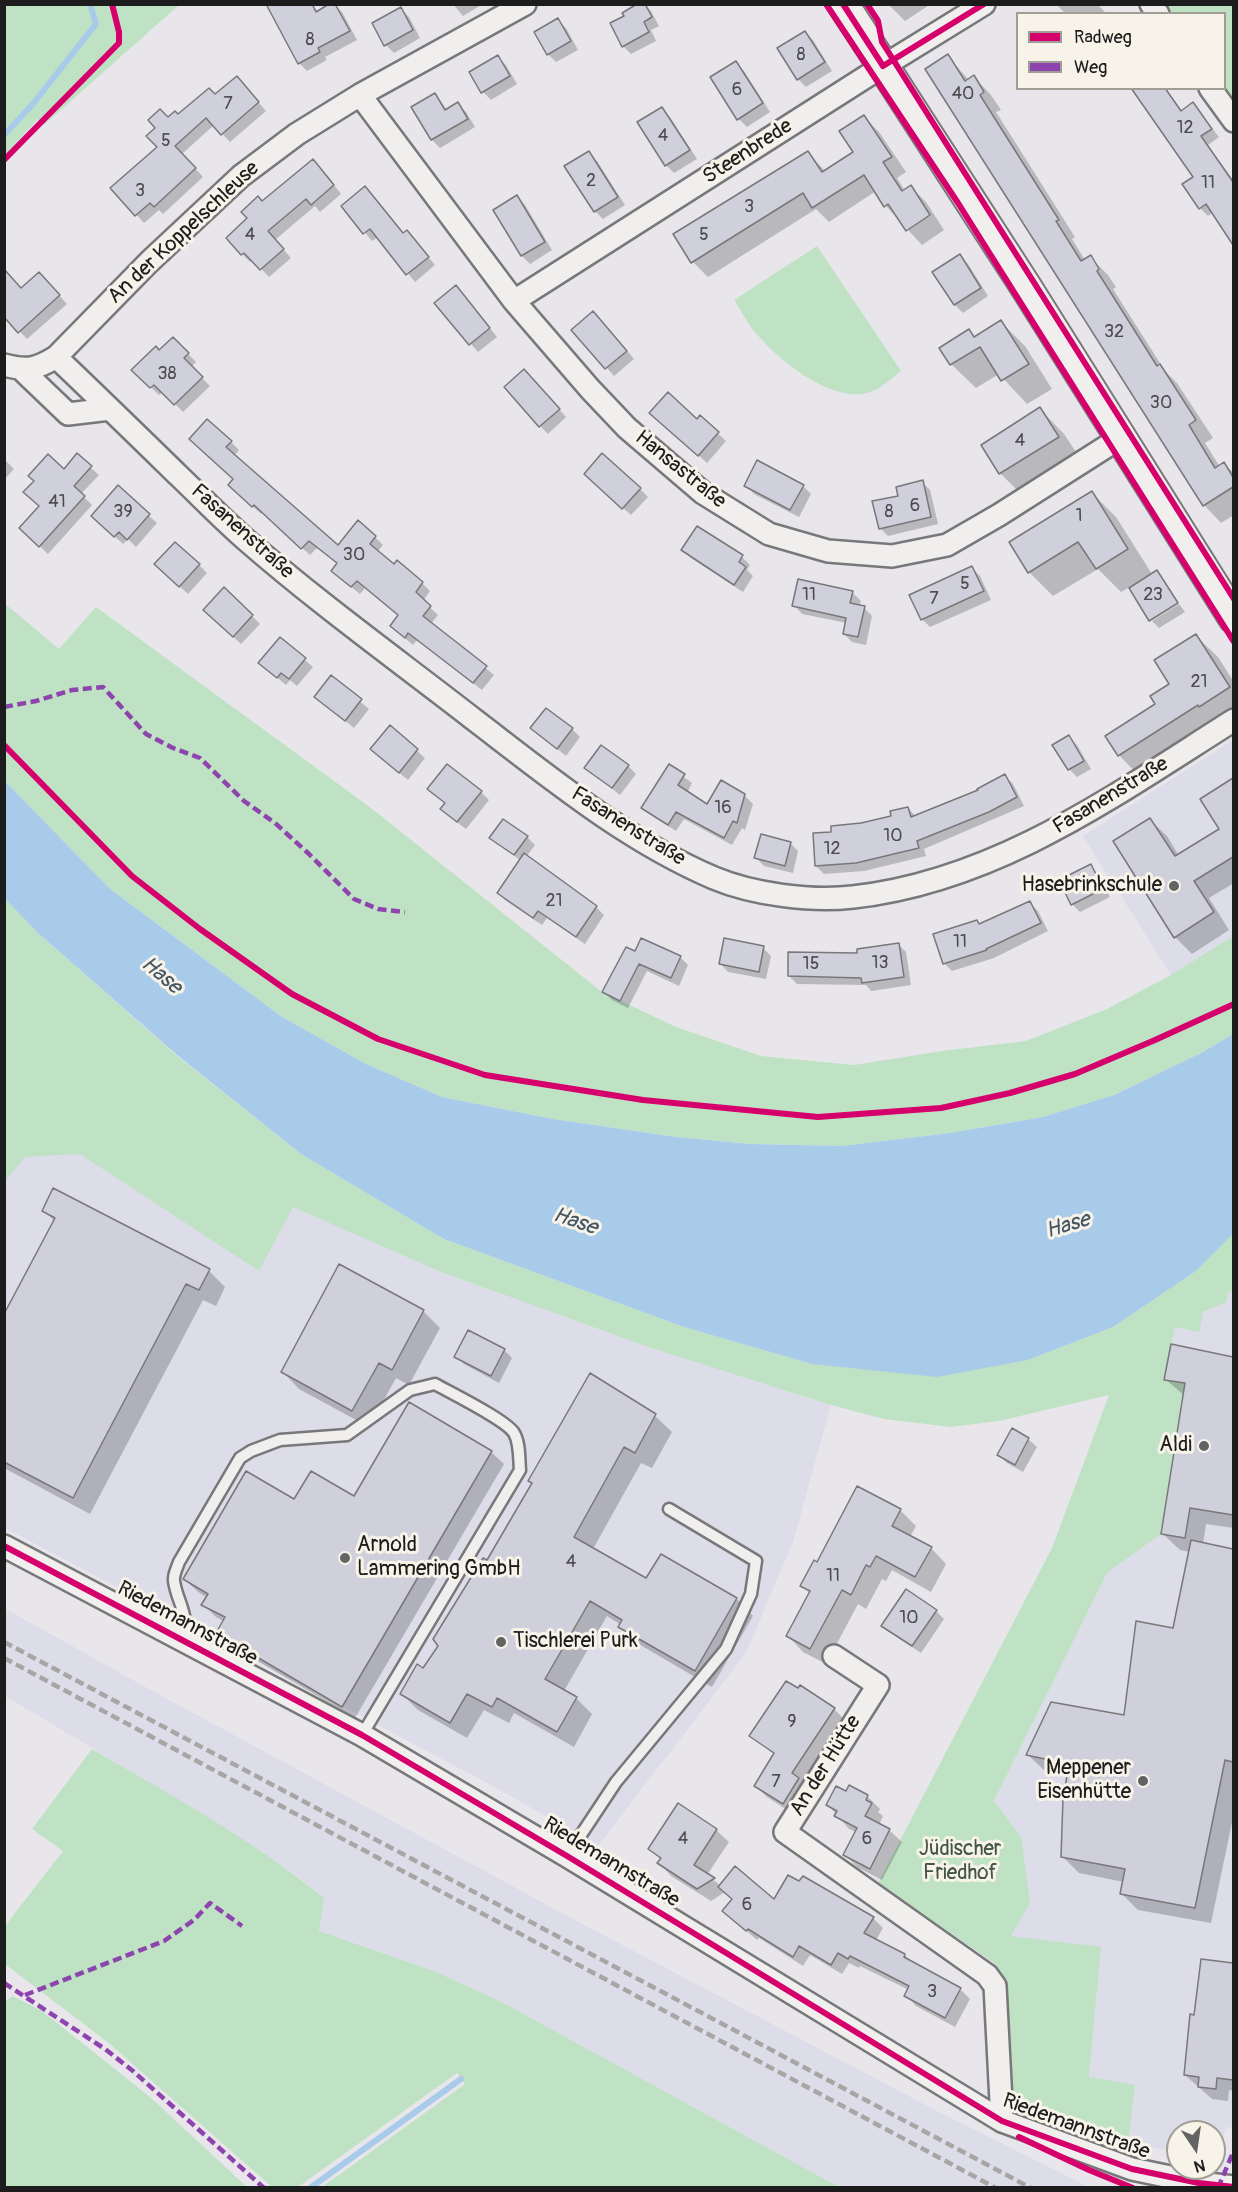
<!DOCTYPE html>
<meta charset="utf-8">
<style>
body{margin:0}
#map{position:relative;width:1238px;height:2192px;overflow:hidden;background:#e8e6eb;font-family:Pangolin,sans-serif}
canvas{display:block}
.frame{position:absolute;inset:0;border:6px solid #1c1c1c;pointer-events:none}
.legend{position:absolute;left:1016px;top:12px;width:210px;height:78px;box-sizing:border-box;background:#f7f3e8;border:2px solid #9f9d96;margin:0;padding:8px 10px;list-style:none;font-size:18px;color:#1c1c1c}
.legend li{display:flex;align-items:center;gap:12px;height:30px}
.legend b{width:30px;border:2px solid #9f9d96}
.north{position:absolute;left:1166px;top:2120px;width:60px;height:60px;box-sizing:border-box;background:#f7f3e8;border:2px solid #9f9d96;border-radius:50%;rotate:167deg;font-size:16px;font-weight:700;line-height:24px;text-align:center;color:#1c1c1c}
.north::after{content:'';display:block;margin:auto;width:21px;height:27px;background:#636364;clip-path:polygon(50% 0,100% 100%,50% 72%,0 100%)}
</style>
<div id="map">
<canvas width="1238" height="2192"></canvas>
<div class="frame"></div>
<ul class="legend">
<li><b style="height:8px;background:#d6006c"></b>Radweg</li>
<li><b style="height:8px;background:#8e44ad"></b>Weg</li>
</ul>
<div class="north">N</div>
</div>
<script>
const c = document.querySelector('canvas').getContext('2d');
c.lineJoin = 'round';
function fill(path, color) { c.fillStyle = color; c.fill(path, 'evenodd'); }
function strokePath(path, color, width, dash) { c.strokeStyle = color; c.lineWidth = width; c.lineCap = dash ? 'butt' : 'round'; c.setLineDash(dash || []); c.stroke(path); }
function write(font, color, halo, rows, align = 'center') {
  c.font = font + ' Pangolin,sans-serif'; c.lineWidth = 6; c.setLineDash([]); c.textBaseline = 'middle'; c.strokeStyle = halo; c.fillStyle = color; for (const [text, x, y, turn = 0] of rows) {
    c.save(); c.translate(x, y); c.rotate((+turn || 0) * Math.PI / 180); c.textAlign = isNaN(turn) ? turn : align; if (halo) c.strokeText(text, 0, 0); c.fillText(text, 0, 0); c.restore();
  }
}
fill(new Path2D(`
 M1233 740V936L1171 975 1083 836Z
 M43 1013 441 1272 651 1348 831 1405 793 1542 746 1653 598 1846 491 1785 5 1528 4 1087Z
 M1233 1290 1234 2128 1226 2127 1221 2146 1214 2145V2132H1178V2151L1128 2145 1135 2085 1089 2078 1101 1948 1010 1936 994 1801 1107 1573 1161 1534 1185 1383 1164 1380 1175 1326 1226 1302 1228 1293Z
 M4 1608 138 1683 573 1919 937 2111 1089 2187H839L500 2001 434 1971 319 1931 324 1898 297 1876 194 1809 5 1696Z`), '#dddce9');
fill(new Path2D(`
 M5 4H179V5L44 125 38 119 5 155Z
 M1160 5H1233V108L1220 89 1224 88V14L1167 13Z
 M817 246 901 371C893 377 884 386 875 390 836 409 777 359 754 331 746 321 741 310 734 300Z
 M4 603 59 649 96 607 371 808 602 992 676 1027 761 1056 854 1065 942 1051 1026 1041 1107 1009 1171 975 1233 936V1034L1203 1052 1114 1095 1043 1117 950 1133 841 1146 751 1144 676 1137 553 1119 442 1097 366 1064 282 1017 109 888 5 781Z
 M5 899 38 933 176 1055 301 1154 444 1239 684 1327 812 1364 1028 1360 1113 1327 1196 1271 1233 1234V1290L1228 1293 1226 1302 1203 1312 1199 1332 1175 1327 1164 1380 1185 1383 1161 1534 1107 1573 994 1801 1021 1837 1030 1903 1011 1936 1101 1947 1089 2077 1135 2085 1128 2145 1098 2139 1020 2109 1013 2099 1007 1981 994 1963 878 1883 1052 1548 1109 1395 999 1421 951 1427 884 1419 831 1405 651 1348 441 1272 293 1207 259 1271 80 1154 25 1157 5 1181Z
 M92 1749C171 1795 253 1840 324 1898L319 1931 434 1971 500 2001 839 2187H322L465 2084 457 2073 298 2187H272L110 2044 5 1964V1926L63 1851 32 1829Z
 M13 1996 42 2011 150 2097 247 2187H5L4 2002Z`), '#bfe2c5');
fill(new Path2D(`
 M5 781 109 888 282 1017 366 1064 442 1097 553 1119 676 1137 751 1144 841 1146 950 1133 1043 1117 1114 1095 1203 1052 1233 1034V1234L1196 1271 1113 1327 1028 1360 937 1377 812 1364 684 1327 444 1239 301 1154 177 1055 38 933 5 899Z`), '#a9cbea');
fill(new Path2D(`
 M302 4H312L318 12 334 4 342 12 357 40 325 57 327 60 307 71 299 63Z
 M453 4H483L463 16Z
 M645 4 651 11 659 26 651 30 656 41 631 54 623 46Z
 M888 4H931L905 21Z
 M1056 4H1097L1107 14H1066Z
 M401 9 409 17 420 38 394 53 386 45Z
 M558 20 566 28 578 50 556 62 548 54Z
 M805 32 813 40 832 71 806 87 798 79Z
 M947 56 969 80 974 77 991 95 1001 110 996 112 1075 237 1072 239 1085 260 1090 257 1108 275 1116 287 1113 289 1165 371 1177 383 1213 438 1205 443 1220 467 1224 464 1234 473V515L1221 523 1204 505Z
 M498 57 506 65 517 84 491 100 483 92Z
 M735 63 744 71 770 112 747 127 739 119Z
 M244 86 266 111 230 142 214 125 182 154 203 177 163 214 159 210 144 223 113 188 159 147 168 119 178 116 215 96Z
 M1132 88H1165L1183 112 1193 104 1219 137 1208 145 1234 181V242L1213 212 1208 216 1200 208 1195 177Z
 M435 95 448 111 458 104 466 112 475 127 440 148 432 140 413 107Z
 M662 109 670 117 697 159 674 173 666 165Z
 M864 117 879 132 906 172 897 178 905 191 911 187 926 202 944 230 922 245 886 206 876 191 829 222 816 209 708 277 693 262 675 235 808 153 826 172 856 153Z
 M588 153 597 161 625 205 603 219 595 211Z
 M321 169 341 194 320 212 315 206 275 240 291 258 269 277 253 260 250 262 242 254 262 203Z
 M365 188 404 235 407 232 435 265 415 282 378 237 372 241 343 206Z
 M517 197 525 205 552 250 530 264 522 256 495 211Z
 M960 256 968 264 988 296 963 313 955 305 934 272Z
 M4 271 22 290 47 282 67 304 27 339 8 319 4 321Z
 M464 295 497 337 478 352 436 303Z
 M601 321 634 359 614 376 573 331Z
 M1001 322 1025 346 1052 389 1027 404 999 374 976 388 951 364 969 331 975 337Z
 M173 339 196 362 191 367 210 386 183 412 163 392 159 395 133 370 159 352Z
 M532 379 566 417 548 434 540 426Z
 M1040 409 1064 434 1082 461 1025 498 1000 473 983 446Z
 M700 417 726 441 707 463 659 420 697 421Z
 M231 442 239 450 234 456 338 547 375 537 383 545 377 552 394 567 397 563 422 583 430 591 423 601 438 615 431 624 494 675 482 690 417 640 413 645 400 634 399 616 365 588 360 594 341 579 338 564 317 548 310 555 263 512 261 514 238 493 235 479 199 447Z
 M77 456 99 475 81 494 92 505 48 554 29 536 41 507 64 471Z
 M4 459 14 469 4 480Z
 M594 482 640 489 648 497 631 515Z
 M922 482 930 490 938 524 888 536 880 528 900 497Z
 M746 485 803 486 811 494 799 517 754 494Z
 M118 488 157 523 136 547 128 539 123 544 101 524Z
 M1092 493 1116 517 1152 574 1156 572 1164 580 1178 601 1150 619 1130 587 1121 592 1098 569 1053 596 1029 572Z
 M683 550 742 557 750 565 747 570 753 576 743 592 691 558Z
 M199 565 207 573 188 594 164 572Z
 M972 568 980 576 991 600 930 627 922 619Z
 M852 592 861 601 859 607 864 608 872 616 866 645 852 642 844 634 847 623 802 614 794 605Z
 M1179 604 1185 612 1159 628 1152 621Z
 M252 616 260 624 241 644 213 618Z
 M1196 636 1218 657 1234 682V720L1140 777 1119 755 1171 684Z
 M280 639 313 667 297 686 290 680 286 685 260 663Z
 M331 677 369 709 354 728 316 697Z
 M390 727 425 758 408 780 380 757Z
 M532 728 572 729 580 737 566 756Z
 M1069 737 1077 745 1091 769 1077 777 1069 769Z
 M628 766 636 774 620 795 586 768Z
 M669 766 692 783 687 793 708 806 744 795 753 804 745 830 742 828 732 845 684 819 676 831 651 815 643 807Z
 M1005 776 1013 784 1024 806 924 849 926 856 864 871 824 874 816 866 861 825 893 817 908 808 916 817 980 791Z
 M1234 780V883L1209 898 1229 930 1192 954 1175 937 1150 820 1167 836 1179 856 1221 829 1202 800Z
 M429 789 481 792 489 800 466 829 450 817 446 804Z
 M491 837H527L535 845 526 857 596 907 604 915 585 944 547 918 542 925 506 901 498 893 521 861Z
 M790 843 798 851 793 873 764 866 756 858Z
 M1090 866 1098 874 1110 897 1080 912 1072 904Z
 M1030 903 1038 911 1048 931 994 958 952 971 944 963 980 925Z
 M898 944 906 952 911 985 871 991 866 985 797 984 789 976Z
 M763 948 771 956 766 979 728 972 720 963Z
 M636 953 680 957 688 965 679 986 647 971 628 1008 612 1000 604 992Z
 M44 1210 209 1271 225 1287 216 1306 203 1300 90 1514 4 1468V1318L55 1222Z
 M423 1311 440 1328 409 1385 396 1378 369 1427 299 1389 283 1372Z
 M1172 1346 1234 1359V1528L1206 1524 1203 1544 1234 1550V1813L1211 1923 1138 1910 1122 1894 1124 1882 1079 1873 1062 1856 1069 1776 1045 1771 1028 1755 1125 1716 1174 1630 1190 1552 1180 1550 1163 1534 1185 1396 1165 1379Z
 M504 1350 512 1358 499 1383 464 1364 456 1356Z
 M591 1375 655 1416 672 1432 652 1468 641 1463 593 1549 647 1581 661 1556 737 1599 753 1616 712 1687 637 1643 620 1626 621 1625 607 1616 564 1691 576 1698 592 1714 574 1747 514 1713 509 1723 484 1710 467 1738 418 1710 401 1693 424 1671 534 1484Z
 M410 1404 491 1452 504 1464 355 1718 230 1645 218 1633 224 1621 216 1617 203 1604 207 1598 197 1591 184 1579 295 1501 355 1498Z
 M1028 1439 1037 1447 1023 1472 1007 1463 999 1455Z
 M900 1510 916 1526 910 1537 931 1548 946 1564 931 1592 892 1570 886 1581 882 1579 866 1609 858 1604 826 1664 803 1652 788 1636 810 1594 802 1585 817 1564Z
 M936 1611 944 1619 921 1653 891 1633 883 1625Z
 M800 1687 834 1709 846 1721 795 1815 767 1797 755 1785 775 1755 751 1736Z
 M850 1787 867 1796 880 1809 878 1812 883 1816 879 1825 889 1830 902 1842 882 1880 857 1867 845 1855 856 1832 849 1829 828 1805 847 1793Z
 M716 1830 729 1842 707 1875 721 1886 774 1901 873 1918 883 1928 876 1940 905 1955 913 1964 960 1989 970 1999 955 2027 916 2006 906 1995 909 1990 860 1966 859 1968 849 1963 842 1974 810 1955 803 1966 759 1938 757 1940 724 1911 733 1900 725 1892 711 1901 671 1876 659 1863 661 1860 650 1849Z
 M1202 1961 1234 1964V2091L1229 2090 1228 2101 1212 2099 1185 2075Z`), '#0003');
strokePath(new Path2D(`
 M4 135 32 105 96 24 90 4
 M310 2188 461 2079`), '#a9cbea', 6);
const building = new Path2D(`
 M266 4H312L316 12 329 4H335L350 31 318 48 320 52 298 64Z
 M637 4H645L652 17 644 22 649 32 622 47 610 23 624 16 622 13Z
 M401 7 413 30 384 46 372 23Z
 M558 18 571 41 547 55 534 32Z
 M805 31 825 62 797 80 777 48Z
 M948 54 965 81 974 75 984 92 980 95 1059 220 1056 221 1081 261 1091 255 1099 269 1097 271 1157 366 1160 364 1196 420 1189 425 1215 468 1224 462 1233 477V487L1203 506 925 69Z
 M498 55 510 76 481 93 469 72Z
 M736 61 763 103 737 120 710 77Z
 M237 76 259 102 221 135 206 118 175 146 196 168 154 207 150 203 135 216 110 188 157 147 146 136 155 128 148 120 160 109 168 117 175 111 178 114 209 88 215 94Z
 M1131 88H1165L1181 111 1193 102 1212 129 1201 136 1233 182V245L1206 204 1199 209 1182 184 1193 177Z
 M435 93 445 110 458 102 468 119 431 140 411 107Z
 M662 107 690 150 665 166 637 122Z
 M864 115 892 157 883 162 902 191 911 185 930 215 906 231 888 204 884 207 864 175 812 208 803 193 691 263 673 234 808 151 822 172 853 152 839 131Z
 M589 151 618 197 594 212 564 166Z
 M313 159 334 185 311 205 306 199 268 231 284 249 260 270 244 253 241 255 226 238 247 218 241 212 258 196 262 201Z
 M365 186 403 233 407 230 429 257 406 275 370 229 363 234 341 206Z
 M517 195 545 242 521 256 493 210Z
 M960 254 981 288 954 305 932 272Z
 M4 269 21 288 39 272 60 295 18 333 4 317Z
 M456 285 490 328 469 345 434 303Z
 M593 311 627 351 605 369 571 330Z
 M1001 320 1029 364 1001 381 980 347 950 365 939 348 969 329 974 337Z
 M173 337 189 353 184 358 203 377 174 405 154 385 150 388 131 370 156 346 159 350Z
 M524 369 560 409 539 427 504 387Z
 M668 392 697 419 700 415 719 432 698 456 649 413Z
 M1040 407 1059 437 999 474 981 445Z
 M207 419 232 441 226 447 338 545 358 520 376 536 370 544 394 564 397 560 423 582 416 592 431 606 423 616 487 666 473 683 408 633 405 638 390 626 398 615 357 581 351 587 331 571 337 563 309 541 301 549 254 505 252 507 228 485 233 479 189 439Z
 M77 453 92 466 74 486 85 496 39 547 19 528 39 506 23 492 34 481 28 476 48 454 64 469Z
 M602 453 641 488 622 509 584 474Z
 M757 460 804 485 790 510 744 486Z
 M923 480 931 517 879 529 872 501 898 496 896 487Z
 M118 485 150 514 127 540 119 532 114 537 91 516Z
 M1092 491 1128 549 1096 569 1078 542 1028 573 1009 542Z
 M697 526 743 555 739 562 746 567 734 585 681 550Z
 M175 542 200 564 179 587 154 564Z
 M972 566 984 591 921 620 909 595Z
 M1157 570 1178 603 1149 621 1129 588Z
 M798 579 853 591 850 603 865 606 858 637 843 634 846 618 792 606Z
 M224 587 253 615 233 637 203 610Z
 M1196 634 1230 687 1199 707 1198 705 1118 756 1105 736 1155 704 1150 696 1169 684 1154 660Z
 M280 637 306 658 289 679 281 673 277 678 258 663Z
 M331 675 362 699 345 721 314 697Z
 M546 708 573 728 557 749 530 728Z
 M390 725 418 749 399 773 370 749Z
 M1069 735 1084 761 1068 770 1052 745Z
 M601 745 629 765 612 788 584 768Z
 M447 764 482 791 457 822 440 809 445 803 427 789Z
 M669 764 685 774 678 785 707 804 721 780 745 794 737 823 733 821 724 838 676 812 668 825 641 808Z
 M1005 774 1017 797 989 812 917 841 919 848 856 863 815 866 813 833 831 832V826L861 823 891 816 890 811 908 807 911 817 978 790 977 789Z
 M1233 778V857L1194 881 1214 912 1174 938 1113 841 1150 818 1175 856 1219 829 1200 799Z
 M503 819 528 836 514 855 489 838Z
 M761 834 791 842 785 866 754 858Z
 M524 853 597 906 576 937 538 911 533 918 497 893Z
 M1091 864 1103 889 1071 905 1059 880Z
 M1030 901 1041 923 986 949 987 950 943 964 933 934 977 920 979 924Z
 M641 938 681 956 671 978 639 964 620 1001 602 992 626 947 635 951Z
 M724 938 764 946 759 972 719 964Z
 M899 943 904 977 862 983 861 978 788 976V952L857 953V949Z
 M53 1188 210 1269 199 1290 186 1284 73 1498 4 1462V1314L55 1218 42 1211Z
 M339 1264 424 1310 392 1370 379 1363 352 1411 281 1372Z
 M468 1330 505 1349 491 1376 454 1357Z
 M1171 1344 1233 1357V1515L1190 1508 1185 1538 1161 1534 1185 1383 1164 1380Z
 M590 1373 656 1414 635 1453 624 1447 574 1537 646 1578 661 1554 737 1598 695 1671 618 1627 622 1620 590 1601 545 1679 577 1697 557 1732 497 1698 492 1707 467 1694 450 1723 400 1694 417 1664 423 1668 438 1646 433 1639 483 1558 487 1560 532 1483 528 1481Z
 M409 1402 492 1451 342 1707 216 1633 225 1617 201 1605 208 1594 183 1579 246 1471 294 1499 311 1471 354 1496Z
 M1012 1428 1029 1438 1015 1465 997 1455Z
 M857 1486 901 1509 892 1526 932 1547 915 1577 876 1556 870 1567 866 1565 851 1595 842 1590 810 1649 786 1636 810 1591 800 1586 814 1560 817 1562Z
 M1191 1540 1233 1549V1762L1225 1760 1195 1908 1120 1894 1125 1869 1061 1857 1063 1799 1069 1764 1026 1755 1051 1702 1124 1715 1136 1621 1173 1628Z
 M906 1589 937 1610 912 1646 881 1626Z
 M786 1681 798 1688 800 1685 835 1708 792 1773 799 1778 783 1804 754 1786 774 1753 749 1736Z
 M849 1785 868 1795 866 1800 872 1803 865 1816 890 1829 870 1869 843 1855 857 1828 834 1816 837 1811 826 1805 836 1786 846 1791Z
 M678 1803 717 1829 694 1865 715 1878 697 1889 657 1863 661 1858 648 1849Z
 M735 1866 774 1899 788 1875 799 1881 803 1876 874 1917 864 1933 905 1954 904 1957 961 1988 945 2018 904 1996 909 1986 850 1956 848 1959 838 1953 831 1965 799 1946 793 1957 748 1929 746 1931 722 1911 732 1899 718 1887Z
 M1201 1959 1233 1963V2080L1217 2078 1216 2089 1198 2087 1199 2077 1184 2075 1190 2014 1194 2015Z`);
fill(building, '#d0d0dc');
strokePath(building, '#787779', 1.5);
const lane = new Path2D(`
 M180 1638C192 1617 177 1603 174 1581 173 1575 177 1568 179 1562L240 1458 251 1451 280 1440 347 1435 410 1390 435 1384C451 1393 506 1420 514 1433 520 1443 519 1459 520 1470L362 1735
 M567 1856 616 1782 726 1649 751 1594 756 1561 669 1509`);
const street = new Path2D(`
 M1151 4 1158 14
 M1210 88 1234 121
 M360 95 514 301 590 389 627 428 703 493 769 534 828 551 892 556 947 545 999 515 1120 438
 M514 301 872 73 984 4
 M56 357C97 396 138 436 178 475 200 496 222 519 245 539 317 602 396 659 472 718 548 776 625 840 714 878 752 894 811 902 853 897 997 881 1115 795 1234 720
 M4 365C27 371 37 369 56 357L149 262 241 176 297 134 360 95 525 4
 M21 369 68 414 110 409
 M4 1546 362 1735 567 1856 1002 2121 1132 2169 1199 2183 1234 2187
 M834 1656 878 1685 785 1832 987 1975 995 1986 1002 2121`);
const secondary = new Path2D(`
 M843 4 1026 287 1234 618`);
strokePath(lane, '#787779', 15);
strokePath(street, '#787779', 26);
strokePath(secondary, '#787779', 34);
strokePath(lane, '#f0efed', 10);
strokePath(street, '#f0efed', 21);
strokePath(secondary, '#f0efed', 30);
strokePath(new Path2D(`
 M4 1642 1031 2188
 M4 1658 996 2188`), '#a7a6a5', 4.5, [9, 4.5]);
strokePath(new Path2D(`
 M4 707 36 701 72 690 103 687 146 734 173 748 200 758 244 801 275 823 309 854 354 899 378 909 405 912
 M4 1983 105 2049 133 2071 264 2188
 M25 1995 164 1941 194 1920 210 1903 242 1926
 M1218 2188 1234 2150`), '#8e44ad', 4.5, [9, 4.5]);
strokePath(new Path2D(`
 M826 4 958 203 1234 642
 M843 4 883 66 984 4
 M867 4 878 21 882 42 1234 599
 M4 160 119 43V32L112 4
 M4 745 132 876 200 929 292 994 378 1039 485 1075 643 1100 818 1117 941 1108 1010 1093 1075 1074 1155 1040 1234 1004
 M4 1546 362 1735 567 1856 1002 2121 1132 2169 1199 2183 1234 2187
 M1019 2137 1089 2170 1133 2188`), '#d6006c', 6);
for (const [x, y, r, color] of [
 [1174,886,6,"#636364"],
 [1204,1446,6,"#636364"],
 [345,1558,6,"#636364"],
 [501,1642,6,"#636364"],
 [1143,1781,6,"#636364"]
]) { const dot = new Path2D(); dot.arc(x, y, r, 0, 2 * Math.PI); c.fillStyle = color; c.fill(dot); strokePath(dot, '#f7f3e8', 2); }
write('18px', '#4c4c4f', null, [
 ["8",310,40],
 ["8",801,55],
 ["6",737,90],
 ["40",963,94],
 ["7",228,104],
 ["12",1185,128],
 ["4",663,136],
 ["5",166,141],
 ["2",591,181],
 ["11",1208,183],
 ["3",140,191],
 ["3",749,207],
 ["4",250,235],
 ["5",704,235],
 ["32",1114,332],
 ["38",167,374],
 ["30",1161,403],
 ["4",1020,441],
 ["41",57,502],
 ["6",915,506],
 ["39",123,512],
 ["8",889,512],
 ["1",1079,516],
 ["30",354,555],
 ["5",965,584],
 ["11",809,595],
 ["23",1153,595],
 ["7",934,599],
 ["21",1199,682],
 ["16",723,808],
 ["10",893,836],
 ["12",832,849],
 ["21",554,901],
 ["11",960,942],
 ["13",880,963],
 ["15",811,964],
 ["4",571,1562],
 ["11",833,1576],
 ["10",909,1618],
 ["9",792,1722],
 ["7",776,1782],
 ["4",683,1839],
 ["6",867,1839],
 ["6",747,1905],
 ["3",932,1992]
]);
write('21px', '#1c1c1c', '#f7f3e8', [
 ["Steenbrede",748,152,-33],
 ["An der Koppelschleuse",184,233,-43],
 ["Hansastraße",680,470,39],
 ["Fasanenstraße",242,532,42],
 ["Fasanenstraße",1111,796,-31],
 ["Fasanenstraße",628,827,32],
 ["Riedemannstraße",187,1624,28],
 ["An der Hütte",826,1766,-58],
 ["Riedemannstraße",611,1863,31],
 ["Riedemannstraße",1076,2127,20]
]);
write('21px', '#1c1c1c', '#f7f3e8', [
 ["Hasebrinkschule",1162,886],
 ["Aldi",1192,1446],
 ["Arnold",357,1546,"left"],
 ["Lammering GmbH",357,1570,"left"],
 ["Tischlerei Purk",513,1642,"left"],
 ["Meppener",1131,1769],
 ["Eisenhütte",1131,1793]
], 'right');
write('21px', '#435645', '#f7f3e8', [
 ["Jüdischer",960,1850],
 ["Friedhof",960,1874]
]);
write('italic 22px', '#445564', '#f7f3e8', [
 ["Hase",161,976,40],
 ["Hase",575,1222,19],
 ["Hase",1068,1226,-17]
]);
</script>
